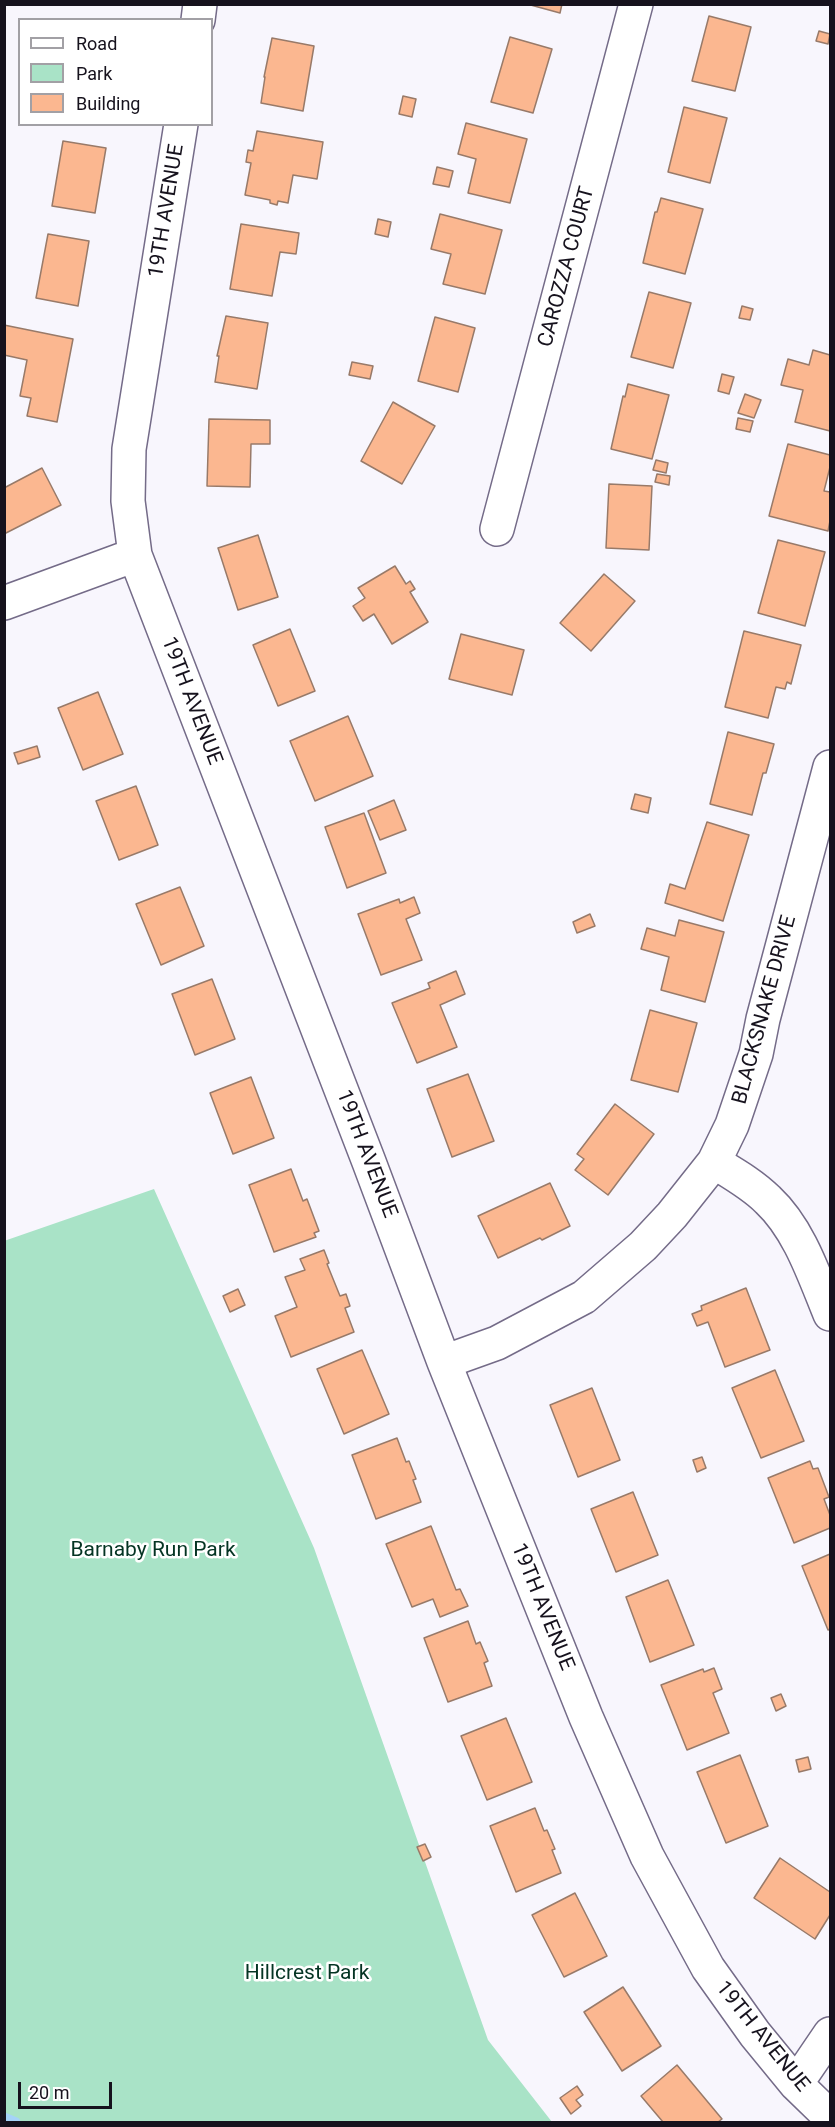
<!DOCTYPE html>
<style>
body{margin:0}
#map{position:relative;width:835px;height:2127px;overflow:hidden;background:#f8f6fd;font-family:Roboto,sans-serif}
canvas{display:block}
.frame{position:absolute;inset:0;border:6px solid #16121d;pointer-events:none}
.legend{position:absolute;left:18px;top:18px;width:195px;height:108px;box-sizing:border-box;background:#fff;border:2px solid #a2a0a5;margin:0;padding:8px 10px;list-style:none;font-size:18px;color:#16121d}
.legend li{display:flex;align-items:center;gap:12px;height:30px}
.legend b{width:30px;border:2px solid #a2a0a5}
.scale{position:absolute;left:18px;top:2082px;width:94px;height:27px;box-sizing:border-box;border:3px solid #16121d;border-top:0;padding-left:8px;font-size:18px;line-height:21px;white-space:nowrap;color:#16121d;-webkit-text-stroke:4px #fff;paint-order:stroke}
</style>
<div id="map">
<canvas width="835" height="2127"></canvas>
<div class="frame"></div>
<ul class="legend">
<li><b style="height:8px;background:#fff"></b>Road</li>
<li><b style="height:16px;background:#a9e3c7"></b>Park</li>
<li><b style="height:16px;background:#fbb790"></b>Building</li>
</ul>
<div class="scale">20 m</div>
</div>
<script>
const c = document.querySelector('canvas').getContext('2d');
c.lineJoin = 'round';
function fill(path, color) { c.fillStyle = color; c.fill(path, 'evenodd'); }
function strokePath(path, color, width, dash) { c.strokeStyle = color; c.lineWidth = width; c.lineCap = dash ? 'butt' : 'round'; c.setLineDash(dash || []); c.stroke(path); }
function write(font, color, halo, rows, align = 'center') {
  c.font = font + ' Roboto,sans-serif'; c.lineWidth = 5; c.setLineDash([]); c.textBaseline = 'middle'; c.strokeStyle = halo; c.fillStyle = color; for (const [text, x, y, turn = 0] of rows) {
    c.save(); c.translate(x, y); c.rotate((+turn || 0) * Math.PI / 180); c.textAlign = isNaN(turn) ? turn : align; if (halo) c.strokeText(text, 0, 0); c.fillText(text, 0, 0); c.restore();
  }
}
fill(new Path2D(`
 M154 1189 314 1548 488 2040 552 2122H5L4 1241Z`), '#a9e3c7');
strokePath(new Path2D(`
 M4 2117 16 2122`), '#a5d3f8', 9);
const building = new Path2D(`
 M527 4H562L560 13Z
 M709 16 751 27 735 91 692 81Z
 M819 31 830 34 828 44 816 41Z
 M510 37 552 49 533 113 491 102Z
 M272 38 314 46 303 111 261 103 265 77H264Z
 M403 96 416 99 412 117 399 114Z
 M684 107 727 118 710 183 668 172Z
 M466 123 527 139 510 203 468 193 476 159 458 154Z
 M257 131 323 142 317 179 293 175 288 203 278 201 277 205 270 203V200L245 195 251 163 246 162 248 150 253 151Z
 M63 141 106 148 95 213 52 206Z
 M437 167 453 171 449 187 433 184Z
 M661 198 703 209 685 274 643 263 655 212H657Z
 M440 214 502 230 485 294 443 284 451 254 431 249Z
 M378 219 391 222 388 237 375 234Z
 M241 224 299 233 296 254 280 252 272 296 230 289Z
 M48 234 89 241 78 306 36 298Z
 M649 292 691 303 673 368 631 357Z
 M742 306 753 309 750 320 739 318Z
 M226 316 268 323 257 389 215 382 219 356H217Z
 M435 317 475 328 458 392 418 381Z
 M4 325 73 339 57 422 27 416 31 398 20 396 27 360 4 355Z
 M813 350 830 355V431L795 422 803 390 781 385 788 359 809 365Z
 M352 362 373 366 370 379 349 375Z
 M722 374 734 377 729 394 718 391Z
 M628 384 669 395 652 459 611 449 623 396 625 397Z
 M745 394 761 400 754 418 738 413Z
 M393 402 435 426 402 484 361 461Z
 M738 418 753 421 750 432 736 429Z
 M209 419 270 420V444H251L250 487 207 486Z
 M788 444 830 455V467L824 491 830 492V521L828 531 769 516Z
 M656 460 668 463 666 473 653 470Z
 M42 468 61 505 4 534V488Z
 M657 474 670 476 669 485 655 482Z
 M609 484 652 486 649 550 606 548Z
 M258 535 278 597 238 610 218 548Z
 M778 540 825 552 805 626 758 613Z
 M395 566 406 584 410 581 415 589 410 592 428 622 392 644 374 614 363 621 353 606 365 598 358 588Z
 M604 574 635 601 591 651 560 623Z
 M290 629 315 691 278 706 253 645Z
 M744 631 801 645 791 684 787 682 785 689 776 687 768 718 725 707Z
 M461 634 524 650 512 695 449 679Z
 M98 692 123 754 83 770 58 708Z
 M348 716 373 776 315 801 290 741Z
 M728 732 774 744 766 773H763L752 815 710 804Z
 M37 746 40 757 18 764 14 753Z
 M136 786 158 845 119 860 96 801Z
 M635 794 651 798 648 813 631 809Z
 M394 800 406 830 380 840 368 811Z
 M364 813 386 873 347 888 325 827Z
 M707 822 749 835 723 921 665 903 670 884 685 889Z
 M180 887 204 946 161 965 136 904Z
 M414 897 420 913 406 919 422 960 381 975 358 914 399 899 400 903Z
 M590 914 595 926 577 933 573 922Z
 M679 920 724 932 705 1002 661 990 669 957 641 949 647 928 675 936Z
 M456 971 465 994 440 1005 457 1047 417 1063 392 1003 430 988 428 983Z
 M212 979 235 1039 195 1055 172 994Z
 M650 1010 697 1023 678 1092 631 1080Z
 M468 1074 494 1141 452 1157 427 1089Z
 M251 1077 274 1138 233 1154 210 1093Z
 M615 1104 654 1134 608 1195 575 1170 584 1159 577 1154Z
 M291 1169 303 1201 307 1199 319 1231 314 1233 316 1237 274 1252 249 1185Z
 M550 1183 570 1226 542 1240 540 1238 498 1258 478 1216Z
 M324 1250 329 1263 327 1264 340 1296 346 1294 350 1306 345 1308 354 1332 291 1357 275 1316 297 1307 285 1277 305 1270 300 1259Z
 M746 1288 770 1350 725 1367 708 1322 697 1326 692 1314 702 1310 701 1306Z
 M238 1289 245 1305 230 1312 223 1296Z
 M362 1350 389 1414 344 1434 317 1369Z
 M775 1370 804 1441 761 1458 732 1388Z
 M592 1388 620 1460 578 1477 550 1405Z
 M397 1438 406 1462 409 1461 416 1479 413 1480 421 1502 376 1519 352 1455Z
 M702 1457 706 1468 697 1472 693 1460Z
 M810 1461 813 1469 818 1468 829 1497 824 1499 830 1515V1528L794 1543 768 1478Z
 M633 1492 658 1555 616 1572 591 1509Z
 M431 1526 456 1590 460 1589 468 1606 440 1617 433 1599 412 1607 386 1544Z
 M830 1554V1629L828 1630 802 1566Z
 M668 1580 694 1645 650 1662 626 1597Z
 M468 1621 476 1644 480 1642 488 1661 484 1663 492 1686 448 1702 424 1638Z
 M714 1668 722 1689 713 1693 729 1733 687 1750 661 1685 703 1669 704 1672Z
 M781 1694 786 1706 776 1711 771 1698Z
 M506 1718 532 1782 487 1800 461 1736Z
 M740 1755 768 1826 726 1843 697 1772Z
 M808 1757 811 1769 799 1772 796 1760Z
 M535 1808 544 1831 547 1830 555 1849 552 1850 561 1873 516 1892 490 1826Z
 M425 1844 431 1857 423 1861 417 1847Z
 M780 1858 830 1892V1915L815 1939 754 1898Z
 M575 1893 607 1956 564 1977 532 1915Z
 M623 1987 661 2046 622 2071 584 2012Z
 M677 2065 722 2119 718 2122H663L641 2096Z
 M577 2086 583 2095 576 2100 581 2106 571 2114 560 2098Z`);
fill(building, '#fbb790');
strokePath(building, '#987a69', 1.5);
const street = new Path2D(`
 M198 20 200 4
 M181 124 129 449 128 501 135 555 369 1162 444 1362 586 1717 647 1856 708 1968 755 2034 796 2084 830 2117
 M497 529 636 4
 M4 603 135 555
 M714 1162C732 1173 752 1184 768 1200 799 1229 814 1275 830 1314
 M444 1362 497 1343 584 1297 643 1246 672 1215 714 1162 732 1125 756 1054 763 1019 830 767
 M796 2084 830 2034`);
strokePath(street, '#746b88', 36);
strokePath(street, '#fff', 33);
write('21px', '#16121d', '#fff', [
 ["19TH AVENUE",167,211,-81],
 ["CAROZZA COURT",567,267,-75],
 ["19TH AVENUE",191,701,69],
 ["BLACKSNAKE DRIVE",765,1010,-75],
 ["19TH AVENUE",366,1154,69],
 ["19TH AVENUE",542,1607,68],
 ["19TH AVENUE",762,2037,51]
]);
write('21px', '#043423', '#fff', [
 ["Barnaby Run Park",153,1551],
 ["Hillcrest Park",307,1974]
]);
</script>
